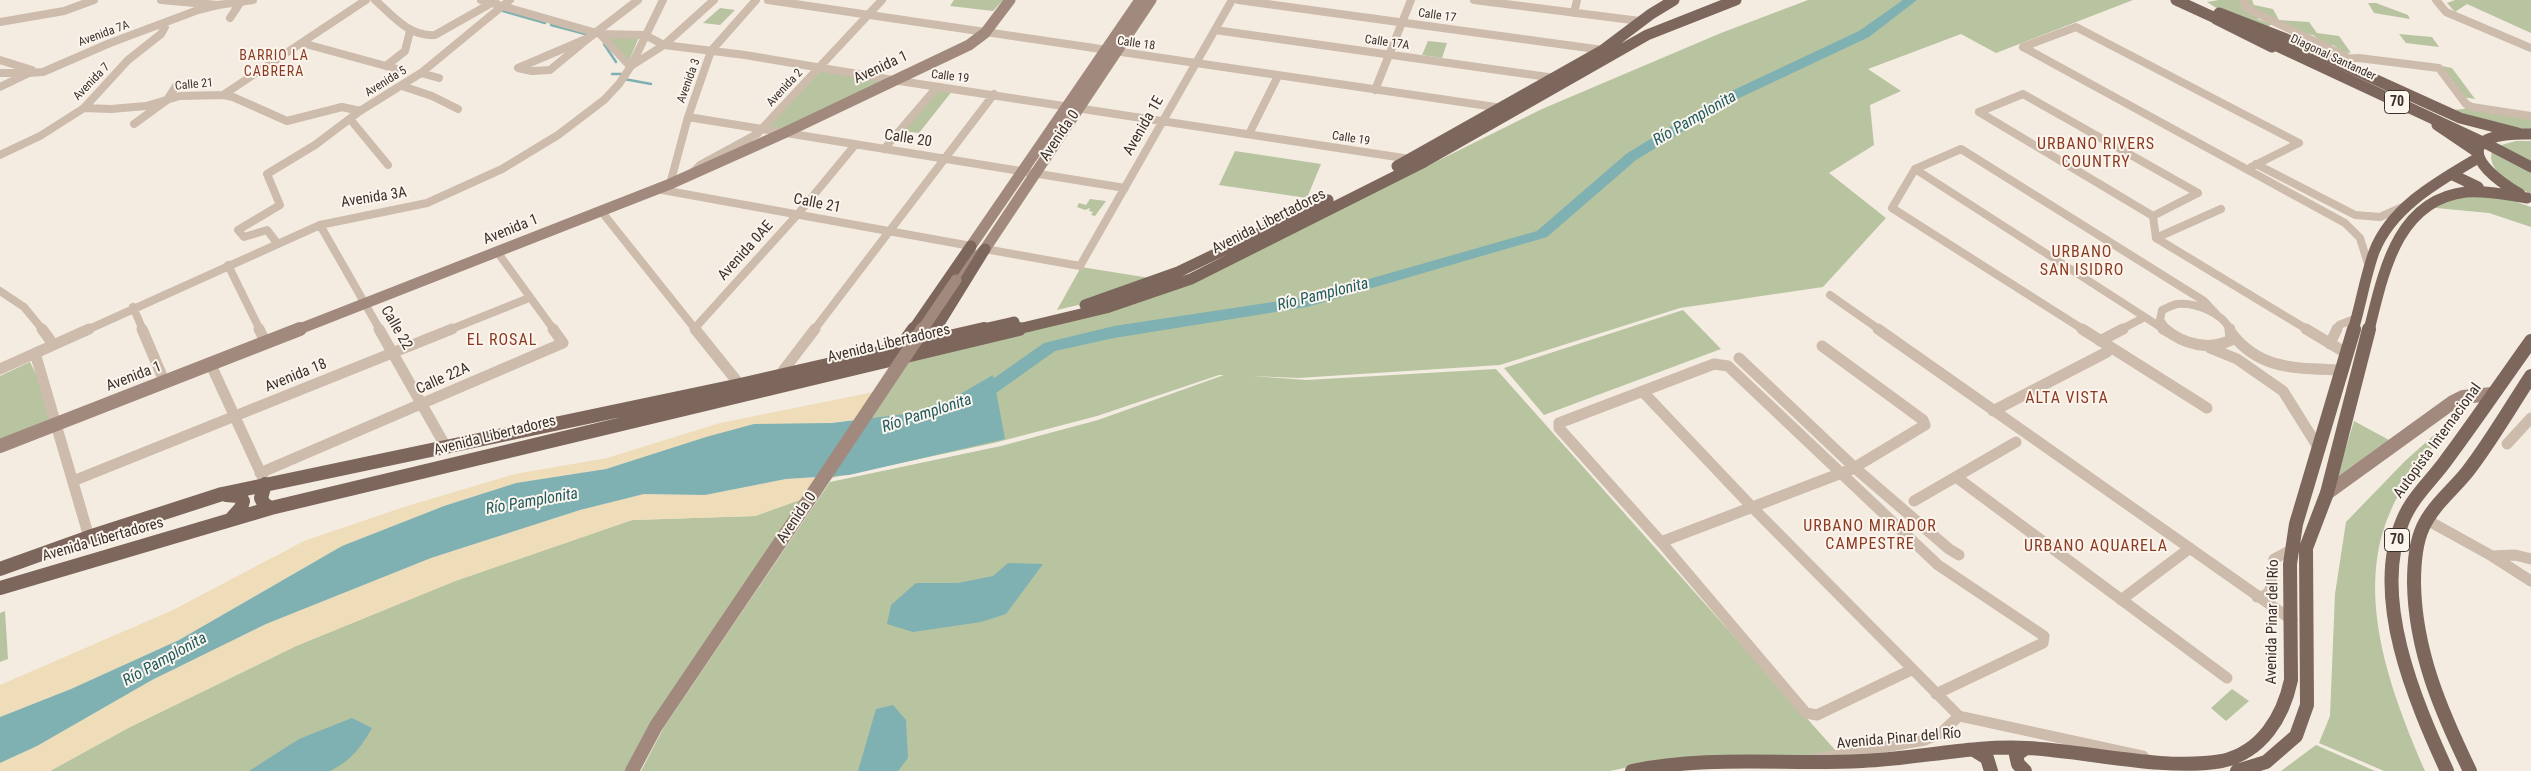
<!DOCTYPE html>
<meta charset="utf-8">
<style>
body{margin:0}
canvas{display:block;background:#f4ebe1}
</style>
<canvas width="2531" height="771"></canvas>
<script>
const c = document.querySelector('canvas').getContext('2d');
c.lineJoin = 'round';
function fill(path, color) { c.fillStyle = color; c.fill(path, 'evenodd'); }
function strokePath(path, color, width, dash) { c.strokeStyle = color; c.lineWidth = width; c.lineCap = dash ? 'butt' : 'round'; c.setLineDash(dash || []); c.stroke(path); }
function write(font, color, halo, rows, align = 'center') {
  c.font = font + ' "Roboto Condensed",sans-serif'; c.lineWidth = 4; c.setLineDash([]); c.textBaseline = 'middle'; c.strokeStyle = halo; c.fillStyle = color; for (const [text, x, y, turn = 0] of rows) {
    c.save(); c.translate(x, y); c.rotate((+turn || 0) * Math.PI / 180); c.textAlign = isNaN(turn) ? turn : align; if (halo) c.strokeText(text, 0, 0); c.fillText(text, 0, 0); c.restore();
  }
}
fill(new Path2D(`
 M954 0H1003L993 11 950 6Z
 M1808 0H2133L1996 53 1961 34 1868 69 1901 91 1870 105 1874 145 1829 173 1886 218 1823 287 1680 308 1500 365 1298 378 1251 376 1307 380 1496 369 1836 751 1799 760 1666 759 1610 771H641L664 727 830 482 1001 446 1098 420 1224 375H1219L1097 416 994 443 831 478 912 358 1034 328 1240 259 1542 109 1721 33Z
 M2219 0H2242L2261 17 2257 19 2272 24 2267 27 2218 9 2207 2Z
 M2244 0H2252L2254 5 2273 9 2279 20 2309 22 2317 33 2339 36 2351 53 2343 52 2333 45H2325L2313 35 2303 34 2247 8Z
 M2455 0H2531V33L2467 4 2455 12 2447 3Z
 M2368 3H2376L2408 15 2410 19 2374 13Z
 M720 8 735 10 720 25 703 23Z
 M2399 34 2432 37 2439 47 2406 43Z
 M603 35 639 37 629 61Z
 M1428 41 1447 43 1442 58 1422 55Z
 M2420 62 2452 68 2475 99 2463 97 2443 71Z
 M822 70 887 82 783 131 764 127Z
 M937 88 953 90 919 133 901 131Z
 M2469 105 2531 118V131L2518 129 2452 110 2464 109Z
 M2516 141H2531V194C2515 186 2481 169 2494 147Z
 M1235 151 1321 164 1307 198 1219 185Z
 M2475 195 2511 200 2531 207V227L2489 213 2436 208 2431 204Z
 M1090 199 1106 201 1095 216 1091 215 1093 212 1089 211 1090 208 1085 210 1077 207 1079 203 1086 205Z
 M1081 267 1156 279 1095 301 1057 310Z
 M1683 310 1721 349 1544 415 1504 368Z
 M30 362 57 419 0 441V376Z
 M2470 403C2443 437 2409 470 2391 510 2353 594 2391 692 2425 771H2384L2319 743 2330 716 2335 594 2346 522 2405 461Z
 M2354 421 2389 440 2337 477Z
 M805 498 644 734 625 771H50L128 728 296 646 455 581 632 520 755 516Z
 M5 611 8 659 0 662V613Z
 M2232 689 2249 701 2226 721 2211 708Z
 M2316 745 2375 771H2281Z`), '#b8c4a0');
fill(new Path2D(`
 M879 391 861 419 706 437 606 469 516 483 444 506 342 546 179 640 71 689 0 717V685L173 610 304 541 404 507 515 474 607 458 720 423Z
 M819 477 805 498 755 516 632 520 455 581 296 646 128 728 50 771H0V763L37 746 152 680 266 624 431 558 580 510 644 494 705 495 786 479Z`), '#efdcb8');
fill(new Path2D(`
 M993 375 1005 439 849 475 786 479 705 495 644 494 580 510 431 558 266 624 152 680 37 746 0 763V717L71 689 179 640 342 546 444 506 516 483 606 469 706 437 754 424 831 423 905 414 950 400Z
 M1008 563 1043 564 1006 614 981 622 913 632 887 624 891 605 916 583H958L993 576Z
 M893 705 906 720 908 758 898 771H858L876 709Z
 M352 718 372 728C361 747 351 761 330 771H249L299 739Z`), '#7fb0b2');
strokePath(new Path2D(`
 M503 11 545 23
 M551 25 589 35
 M604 44 616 62
 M612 74H622
 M624 79 651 84`), '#7fb0b2', 2.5);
fill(new Path2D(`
 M1903 0H1917L1869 37 1731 102 1636 160 1547 237 1307 307 1114 338 1055 351 982 403 976 405 970 403 967 399 970 395 1044 343 1114 326 1306 297 1537 231 1626 154 1721 96 1859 31Z`), '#7fb0b2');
strokePath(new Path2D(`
 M161 0 218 5 253 0
 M375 0C393 16 409 37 435 35L495 1
 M481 0 600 34 645 35 664 45 745 55 893 80 1410 159
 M768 0 1502 108
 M1238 0 1603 50
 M1474 0 1640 21
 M2243 0 2246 7 2254 12 2347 57
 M2436 0 2446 12 2531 48
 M1574 13 1577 0
 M230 18 240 3
 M0 22 64 11 94 0
 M599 30 638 0
 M1215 30 1555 78
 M600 34 630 66
 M586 39 518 68 532 71 550 70 590 37
 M302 43 397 69
 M2023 47 2345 223 2360 238 2369 267
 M2023 47 2076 27 2299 143
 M2339 59 2359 58 2439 68 2466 104 2472 107 2531 116
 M0 60 32 70 29 73
 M386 66 405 51 410 31
 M631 66 664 45 714 0
 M0 73H25
 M421 73 439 78
 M402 86 432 96 458 109
 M0 87 29 73 43 72 110 43 198 10 218 5
 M1375 90 1411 0
 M223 95 366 0
 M84 108 111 109 146 106 180 96 223 95 233 97 287 121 342 107 360 111
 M1979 112 2023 94 2198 193
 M1979 112 2153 216
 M688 117 1125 188
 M350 119 388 165
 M134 124 167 100 178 83
 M1249 134 1278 76
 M884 149 937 87
 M0 155 40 136 84 108 128 60 161 34 165 27
 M2256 164 2355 215 2380 217 2407 205
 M2251 167 2299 143
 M1915 169 2165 330
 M692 173 700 165 757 134 882 0
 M670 184 688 117 711 51 756 0
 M657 189 971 246
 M601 211 696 330
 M2153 216 2156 238 2308 330
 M2153 216 2198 193
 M320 225 380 330
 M2156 238 2221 209
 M277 243 267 230 244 237 238 230 280 205 267 174 315 145 360 111 421 73 489 17
 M985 249 1080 266 1232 0
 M498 253 554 330
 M228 265 260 330
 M0 291 24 307 43 330
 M1830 295 1880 330
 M133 307 143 330
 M695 328 798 214 855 145
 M87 330 320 225 427 203 502 169 558 135 604 100 619 84 631 66 663 0
 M449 330 529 298
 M814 330 994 94
 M2084 330 1892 208 1915 169 1961 149 2204 301 2218 316
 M2120 330 2143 318
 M2167 330 2160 320 2162 310C2167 308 2172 305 2177 304 2195 302 2223 313 2230 330
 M2337 330 2339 325 2357 318`), '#cdbbac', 8);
strokePath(new Path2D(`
 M42 329 53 344
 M142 329 165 383
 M259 329 266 343
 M379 329 446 447
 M695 329 740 385
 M1878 329 2292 620
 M2082 329 2207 408
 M2163 329 2172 334
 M2165 329C2183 344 2209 351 2231 340L2230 329
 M2306 329 2346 353
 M2232 334C2261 371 2298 368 2341 370
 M2100 341 2123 329
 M2330 344 2337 329
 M2210 348 2237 359 2283 391 2318 447
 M35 353 89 537
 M1739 358 1855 468 1949 549 1959 555
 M211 365 263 478
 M0 369 89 329
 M779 376 815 329
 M1643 392 1752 507 1959 716 2143 756
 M1993 411 2107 352
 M2507 444 2531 418
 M260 473 563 343 553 329
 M1956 477 2227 678
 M73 481 452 329
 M1914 501 2016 442
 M2427 520 2492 556 2531 581
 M1661 542 1852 469 1925 425 1923 420 1822 346
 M2492 556 2515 555 2531 559
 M2257 597 2264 596 2270 591 2274 559 2291 550
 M2121 600 2190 548
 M1911 670 1817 715 1806 713 1661 542 1559 428V423L1714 364 1728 366 1938 565 2044 636 2043 643 1936 694
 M1815 759 1925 740 1942 732 1959 716`), '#cdbbac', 11);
strokePath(new Path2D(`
 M968 257 971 246 1140 0
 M956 280 985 249 1151 0
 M297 330 670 184 784 133 969 45 985 33 1010 0`), '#a18a7d', 11);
strokePath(new Path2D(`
 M0 446 300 329
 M2327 493 2453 402 2463 397 2492 394
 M632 771 656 726 806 504`), '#a18a7d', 14);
strokePath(new Path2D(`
 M2176 0 2224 22
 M2219 13 2286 39 2460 118 2518 133
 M2216 19 2272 47
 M2437 125 2477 152
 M1397 166 1603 50 1651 14 1674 0
 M2451 174 2478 187 2481 192
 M2520 194C2468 163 2457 132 2531 134
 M1085 305 1178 272 1328 200
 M913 330 971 246
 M935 330 985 249
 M979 330 1014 322
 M1014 330 1106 308 1191 279 1424 162 1647 35 1736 0
 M2353 330C2361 304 2365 277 2374 252 2391 207 2439 181 2478 158
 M2369 330C2383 275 2396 200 2466 192 2486 190 2507 195 2527 198`), '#7d675c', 11);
strokePath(new Path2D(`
 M928 341 936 329
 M901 347 914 329
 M265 484 261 498 264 504 271 508
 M226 495 238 496 243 501 241 508 232 518
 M0 569 89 537 222 494 740 385 984 329
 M0 588 271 508 1019 329
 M1974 750 1987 758 1991 771
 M1632 771C1707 755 1786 765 1862 761 1917 759 1971 745 2027 748 2089 751 2161 771 2222 761 2262 752 2283 717 2291 680L2290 564 2296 524 2354 329
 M2025 771 2018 764 2016 755 2026 748
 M2237 771 2266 762 2296 736 2307 705 2306 548 2327 493 2369 329
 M2447 771C2415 701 2370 597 2403 520 2413 496 2433 479 2447 459 2476 420 2503 380 2531 341
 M2470 771C2441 711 2415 651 2414 583 2414 565 2415 544 2423 527 2433 505 2453 490 2468 471 2491 441 2510 408 2531 376`), '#7d675c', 14);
strokePath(new Path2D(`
 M489 17 510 0
 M590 37 599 30`), '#cdbbac', 8);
strokePath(new Path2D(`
 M922 330 956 280`), '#a18a7d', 11);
strokePath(new Path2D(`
 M806 504 923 329`), '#a18a7d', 14);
strokePath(new Path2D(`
 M2262 39 2487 144 2531 167`), '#7d675c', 11);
write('12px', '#3b302b', '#fbf5ee', [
 ["Calle 17",1437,16,8],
 ["Avenida 7A",104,34,-20],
 ["Calle 17A",1387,43,8],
 ["Calle 18",1136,44,8],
 ["Diagonal Santander",2333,58,25],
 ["Calle 19",950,77,7],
 ["Avenida 3",689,81,-70],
 ["Avenida 7",92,82,-46],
 ["Avenida 5",386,82,-32],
 ["Calle 21",194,85,-5],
 ["Avenida 2",785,88,-47],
 ["Calle 19",1351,139,9]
]);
c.letterSpacing = '1px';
write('14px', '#8c3b22', '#fbf5ee', [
 ["BARRIO LA",274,56],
 ["CABRERA",274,72]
]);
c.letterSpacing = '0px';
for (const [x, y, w] of [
 [2397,102,25],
 [2397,540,25]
]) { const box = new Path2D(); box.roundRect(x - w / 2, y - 11.5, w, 23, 4); c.fillStyle = '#fbf5ee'; c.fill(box); strokePath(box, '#3b302b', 1); }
write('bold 14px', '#3b302b', null, [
 ["70",2397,102],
 ["70",2397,540]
]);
write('15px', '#3b302b', '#fbf5ee', [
 ["Avenida 1",881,68,-25],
 ["Avenida 1E",1144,126,-60],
 ["Avenida 0",1060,136,-56],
 ["Calle 20",908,139,9],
 ["Avenida 3A",374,198,-9],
 ["Calle 21",817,204,11],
 ["Avenida Libertadores",1269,222,-27],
 ["Avenida 1",511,230,-22],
 ["Avenida 0AE",746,251,-48],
 ["Calle 22",396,328,60],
 ["Avenida Libertadores",889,344,-13],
 ["Avenida 18",296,376,-22],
 ["Avenida 1",134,377,-21],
 ["Calle 22A",443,379,-24],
 ["Avenida Libertadores",495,436,-14],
 ["Autopista Internacional",2438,441,-54],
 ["Avenida 0",797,518,-56],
 ["Avenida Libertadores",103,540,-16],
 ["Avenida Pinar del Río",2273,622,-89],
 ["Avenida Pinar del Río",1899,739,-5]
]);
write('italic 16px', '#1f5a5e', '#fbf5ee', [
 ["Río Pamplonita",1695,119,-30],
 ["Río Pamplonita",1323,295,-14],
 ["Río Pamplonita",927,414,-18],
 ["Río Pamplonita",532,502,-10],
 ["Río Pamplonita",165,660,-29]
]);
c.letterSpacing = '1px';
write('16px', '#8c3b22', '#fbf5ee', [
 ["URBANO RIVERS",2096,145],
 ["COUNTRY",2096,163],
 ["URBANO",2082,253],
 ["SAN ISIDRO",2082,271],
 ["EL ROSAL",502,341],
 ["ALTA VISTA",2067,399],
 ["URBANO MIRADOR",1870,527],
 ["CAMPESTRE",1870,545],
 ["URBANO AQUARELA",2096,547]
]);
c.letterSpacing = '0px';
</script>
